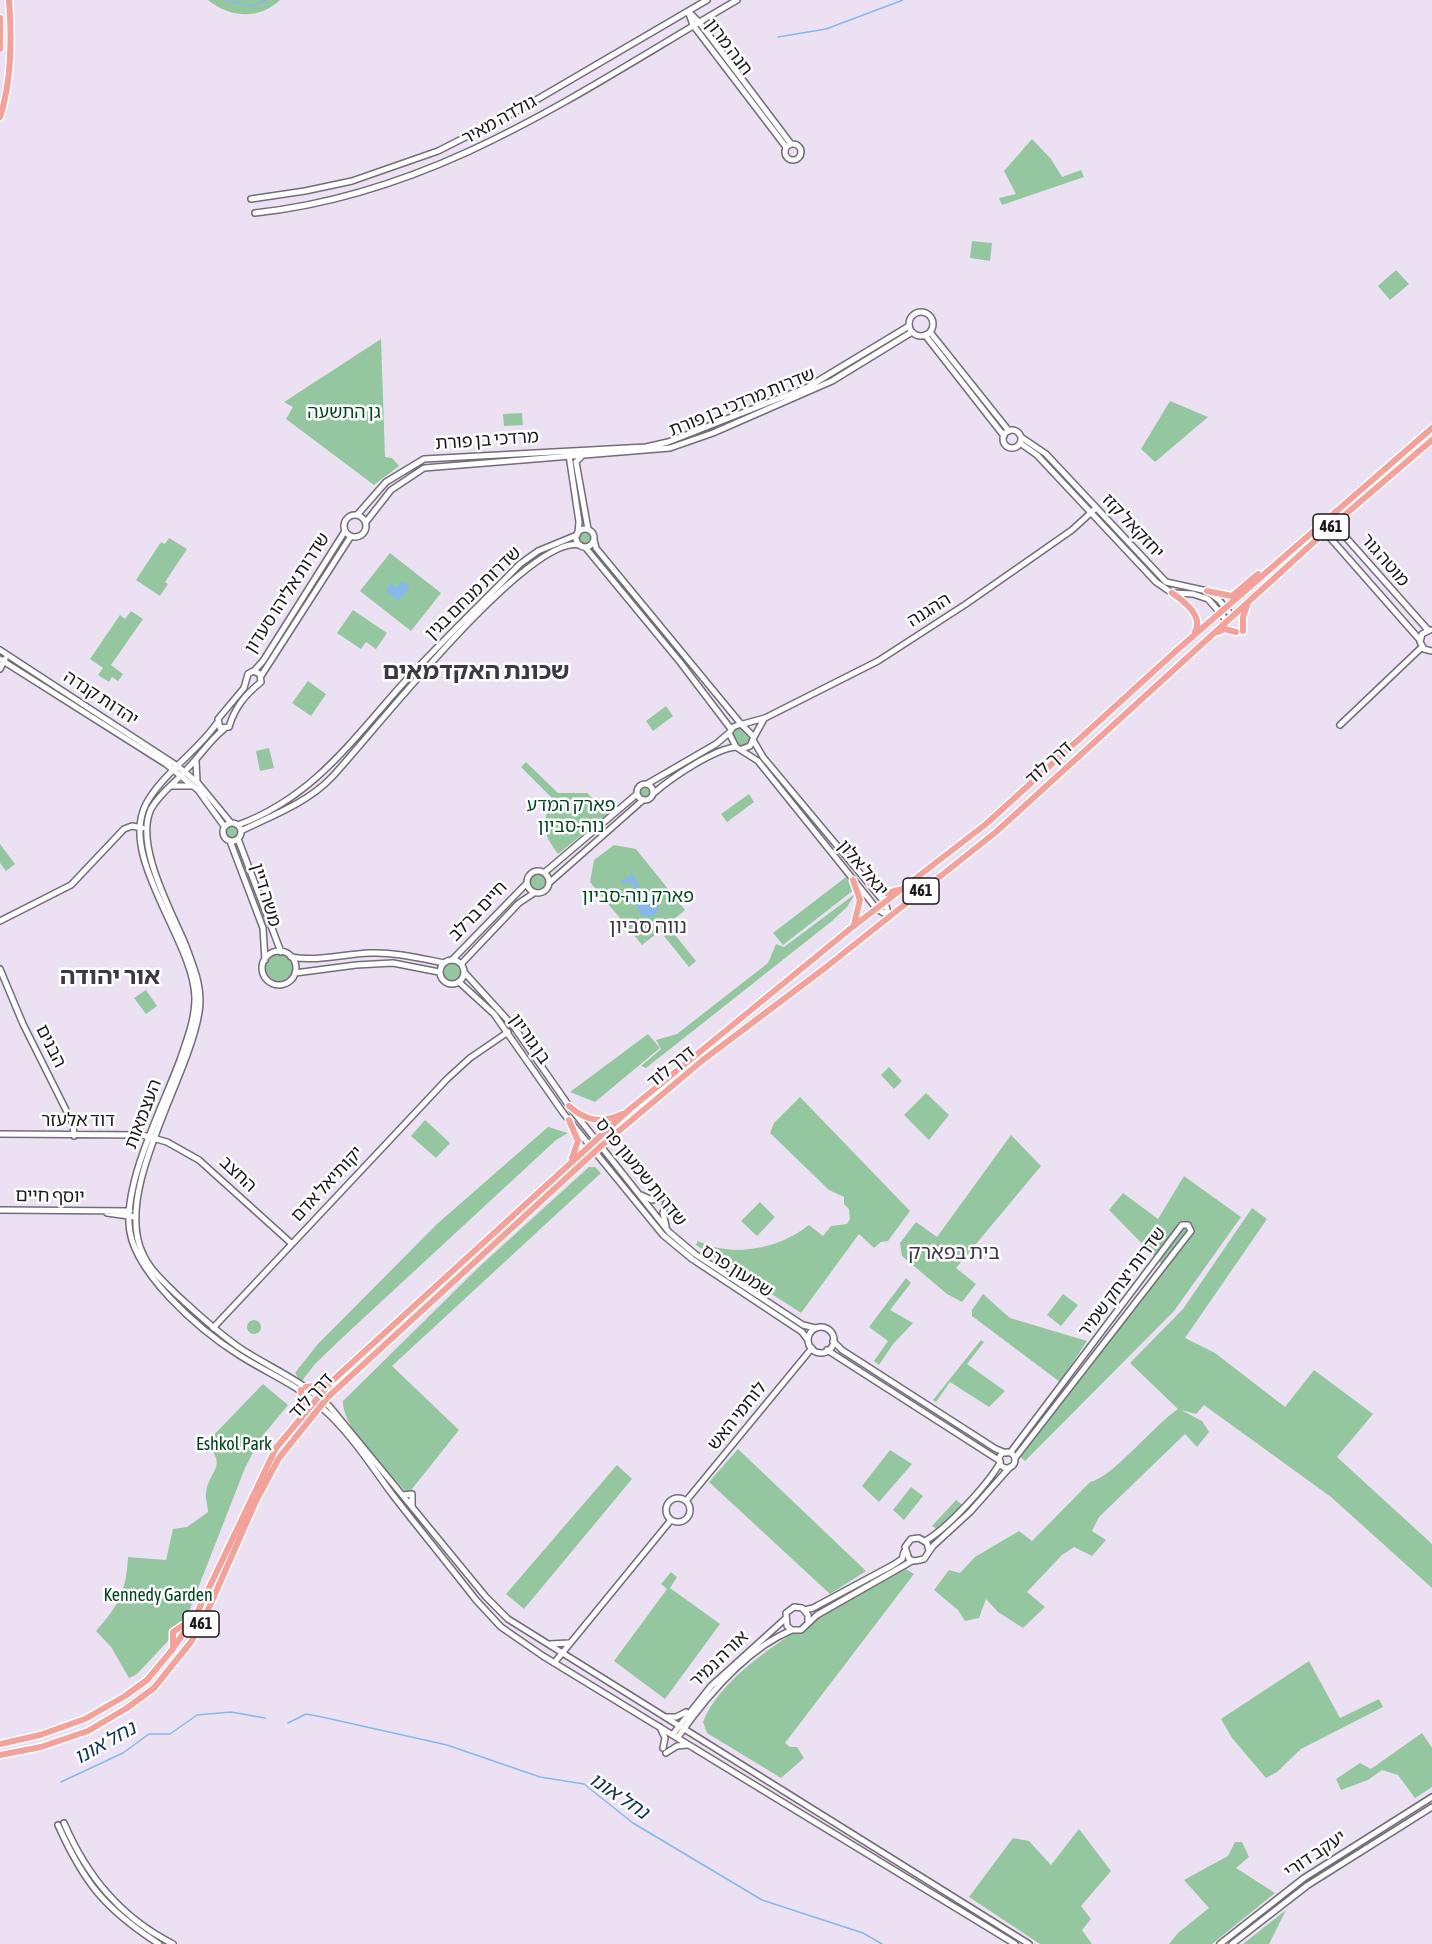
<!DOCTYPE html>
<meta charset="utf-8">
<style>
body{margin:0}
canvas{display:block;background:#ece1f2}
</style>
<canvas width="1432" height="1944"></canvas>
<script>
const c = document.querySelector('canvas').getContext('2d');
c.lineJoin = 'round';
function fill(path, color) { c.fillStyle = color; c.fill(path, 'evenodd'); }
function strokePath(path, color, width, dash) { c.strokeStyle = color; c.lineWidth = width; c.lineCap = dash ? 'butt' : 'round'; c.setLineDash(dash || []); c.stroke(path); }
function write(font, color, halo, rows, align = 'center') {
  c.font = font + ' "Asap Condensed","Noto Sans Hebrew",sans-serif'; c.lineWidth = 5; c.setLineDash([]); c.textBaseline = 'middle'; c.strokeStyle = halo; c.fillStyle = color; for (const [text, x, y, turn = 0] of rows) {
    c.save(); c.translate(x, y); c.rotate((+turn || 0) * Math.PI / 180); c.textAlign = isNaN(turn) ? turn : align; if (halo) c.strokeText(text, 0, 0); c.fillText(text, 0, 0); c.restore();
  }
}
fill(new Path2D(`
 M208 0H280C259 20 230 18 208 0Z
 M1032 139 1051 159 1062 177 1081 170 1084 177 1002 205 999 198 1016 194 1004 171Z
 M972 241 992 243 990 261 970 258Z
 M1396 270 1409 284 1390 300 1378 286Z
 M381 339 385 457 392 458 399 466 374 485 286 419 293 407 284 402Z
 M1170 401 1208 417 1155 462 1141 449Z
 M522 413 523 425 504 426 503 414Z
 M578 538a7 7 0 1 1 14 0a7 7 0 1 1-14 0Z
 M169 538 187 549 165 582 168 584 160 596 136 580 161 542 165 544Z
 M390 553 441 593 411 631 360 591Z
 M353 610 387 633 376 649 366 642 361 649 337 633Z
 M131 611 143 619 111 665 123 674 118 681 112 677 109 682 98 675 103 668 90 659 120 615 125 619Z
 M308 681 326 694 311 716 292 703Z
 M666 706 673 716 653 731 646 721Z
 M739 724 752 735V743L742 749 731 741V729Z
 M269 748 274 768 260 771 256 751Z
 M526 762 558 793H587L608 814 558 854C541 830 541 825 553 799L521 767Z
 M637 792a8 8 0 1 1 16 0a8 8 0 1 1-16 0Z
 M749 794 754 802 727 822 721 814Z
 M223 832a9 9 0 1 1 18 0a9 9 0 1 1-18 0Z
 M0 844 15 864 6 871 0 863Z
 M614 845 636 849 685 910 667 925 696 961 689 967 660 931 642 945 590 882 594 860Z
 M528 882a10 10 0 1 1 20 0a10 10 0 1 1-20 0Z
 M846 877 855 889 783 945 773 933Z
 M855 894 847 907 832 921 646 1068 641 1066 661 1049 656 1040 677 1034 768 963 776 944 784 947Z
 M263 968a16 16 0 1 1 32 0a16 16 0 1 1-32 0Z
 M441 972a11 11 0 1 1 22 0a11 11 0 1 1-22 0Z
 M146 990 157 1006 146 1014 134 998Z
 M648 1034 660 1048 595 1102 570 1092Z
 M889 1067 902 1081 894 1089 881 1075Z
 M926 1093 949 1115 929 1140 904 1115Z
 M800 1097 910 1211 888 1241 881 1242 874 1248 859 1234 801 1313 696 1245 698 1241C732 1258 779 1249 809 1225L823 1236 831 1226 847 1224 850 1219 849 1209 844 1204V1197L829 1190 770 1133 774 1123Z
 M425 1120 450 1143 436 1158 411 1136Z
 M548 1127 568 1133 556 1140 342 1338 315 1364 301 1382 295 1373 317 1345 437 1224Z
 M1011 1135 1041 1166 956 1268 976 1284 962 1302 947 1294 902 1256 900 1243 916 1222 937 1237Z
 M589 1167H595L601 1173 392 1366 459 1430 408 1494C389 1472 342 1429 343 1401L480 1266Z
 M1184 1176 1241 1217 1174 1311 1025 1461 1015 1452 1166 1268 1109 1210 1123 1193 1158 1219Z
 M760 1202 775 1217 757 1236 741 1221Z
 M1252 1208 1267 1219 1185 1338 1215 1353 1285 1407 1314 1370 1373 1414 1337 1457 1432 1544V1588L1331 1497 1204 1405 1196 1414 1181 1410 1202 1421 1209 1432 1197 1447 1185 1434 1099 1517 1092 1531 1106 1540 1092 1556 1074 1547 1062 1555 1027 1592 1045 1607 1023 1628 998 1612 986 1599 979 1618 965 1621 958 1610 934 1590 949 1570 960 1573 975 1557 1019 1531 1032 1541 1090 1482C1112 1478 1154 1425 1178 1409L1130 1363 1183 1309Z
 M906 1278 911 1283 890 1310 913 1323 893 1344 879 1365 874 1361 888 1341 869 1327Z
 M983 1294 1010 1318 1087 1341 1060 1382 972 1316V1310Z
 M1063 1294 1078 1305 1061 1326 1047 1315Z
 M247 1327a7 7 0 1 1 14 0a7 7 0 1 1-14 0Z
 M981 1340 984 1342 967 1364 1005 1391 989 1407 950 1382 936 1402 933 1400Z
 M263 1384 288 1405 260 1439 245 1468 184 1624 137 1674 129 1678 111 1647 96 1631C119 1605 126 1592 128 1557L166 1560 173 1529 187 1527 208 1512C208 1506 205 1498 206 1492 210 1469 228 1467 206 1443Z
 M738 1449 866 1571 830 1594 709 1482Z
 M890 1450 912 1464 879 1502 862 1486Z
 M617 1465 632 1479 524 1609 506 1594Z
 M911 1487 923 1496 904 1520 893 1510Z
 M956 1500 964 1506 939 1531 932 1526Z
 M906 1569 914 1574 785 1743 790 1747H797L804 1758 781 1778 707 1733 703 1722C729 1657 846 1604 906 1569Z
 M671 1572 677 1577 670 1588 720 1624 665 1699 614 1661 667 1589 661 1584Z
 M1309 1661 1340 1718 1379 1699 1383 1707 1301 1749 1277 1772 1266 1778 1232 1738 1221 1719Z
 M1422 1733 1432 1748V1787L1415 1798 1398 1775 1382 1770 1368 1780 1341 1790 1336 1779 1360 1763 1371 1769Z
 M1079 1829 1111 1871 1081 1906 1091 1919 1082 1930 1092 1944H1040L969 1897 1013 1838 1029 1841 1051 1865Z
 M1235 1842H1242L1249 1857 1236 1868 1275 1893 1212 1944H1169L1178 1933 1209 1908 1184 1880 1228 1856Z
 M1286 1910 1269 1944H1243Z`), '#94c79f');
fill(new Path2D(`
 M402 581 410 586 399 601 385 591 391 583 397 587Z
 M631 871 643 893 639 897 638 890 629 883 622 884 621 880 630 876Z
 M637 906a11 11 0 1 1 22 0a11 11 0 1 1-22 0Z`), '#86b8e9');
strokePath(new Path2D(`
 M226 0 251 6 266 0
 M778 37 826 29 903 0
 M288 1723 306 1714 322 1717 447 1745 540 1777 584 1784 633 1823 762 1900 863 1933 882 1944
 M61 1782 123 1753 149 1734H170L197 1715 231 1712 265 1718`), '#86b8e9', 1.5);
const secondary = new Path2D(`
 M688 11 693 25 786 147
 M689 12 699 22 791 144
 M785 152a8 8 0 1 1 16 0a8 8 0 1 1-16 0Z
 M251 199 305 191 352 181 438 151 519 110 707 0
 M255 213C440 193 580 91 737 0
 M909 324a12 12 0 1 1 24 0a12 12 0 1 1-24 0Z
 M930 332 1009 431
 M925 335 1004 436
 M1003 439a9 9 0 1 1 18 0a9 9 0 1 1-18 0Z
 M1021 437 1046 454 1166 582 1207 591 1219 600 1232 616
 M1020 443 1037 455 1156 582 1172 593 1193 594 1208 599 1227 621
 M569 455 579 522 578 533
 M582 456 576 462 588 529
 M344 526a11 11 0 1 1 22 0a11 11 0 1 1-22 0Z
 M357 515 386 482 424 459 646 447 668 442 808 387 909 326
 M366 522 391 490 424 468 670 448 713 433 832 381 912 332
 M576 538a9 9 0 1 1 18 0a9 9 0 1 1-18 0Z
 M594 540 596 548 741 724
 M585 547 680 662 731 729
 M1430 630 1422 634 1420 642 1424 649 1432 651
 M1420 640 1325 532 1324 521 1334 524 1428 630
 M0 650 176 765 198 783 231 823
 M0 659 166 764 198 790 224 826
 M0 669 5 659
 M253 671 260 674 261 682C245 695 235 707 229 727L220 728 218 719 244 688 248 674Z
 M254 671 263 661 345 531
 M261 676 351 536
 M217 723C197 752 163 773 146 804 118 858 194 941 195 998 195 1020 187 1039 180 1060 163 1106 127 1175 129 1223 130 1271 201 1331 239 1355 267 1373 296 1384 321 1407 349 1431 370 1464 392 1494 420 1530 448 1564 476 1600L501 1627 543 1656 1015 1944
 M743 724 765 718 878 661 966 604 1072 530 1096 508
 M1340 725 1422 647
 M224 729C210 740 200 756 187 769 176 782 159 794 151 809 134 845 172 912 186 946 194 968 203 988 199 1012 189 1078 112 1191 143 1254 150 1270 165 1283 177 1295 198 1314 220 1335 243 1350 273 1369 304 1382 330 1407L486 1597 508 1619 1029 1944
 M754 737 764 719
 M753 740 763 757 885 903 889 916
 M742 749 750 746 754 737 741 724 733 727 729 733 736 747 758 761 877 909 889 916
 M196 761 197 781
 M637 792a8 8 0 1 1 16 0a8 8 0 1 1-16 0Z
 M647 784 716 744 729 733
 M172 786H192
 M654 793C671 778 714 749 736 747
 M223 832a9 9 0 1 1 18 0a9 9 0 1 1-18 0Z
 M238 825C316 796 354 737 408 678 444 639 483 602 520 564L538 551 577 535
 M241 831C271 816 307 803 331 778 369 738 528 533 580 545
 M238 839 281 952
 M230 841 263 928 265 960
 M527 882a11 11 0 1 1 22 0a11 11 0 1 1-22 0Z
 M544 873 637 794
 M549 883 643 800
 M0 921 71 885 124 829 132 826 142 828
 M262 968a17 17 0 1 1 34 0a17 17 0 1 1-34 0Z
 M291 957C318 962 343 954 370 953 395 952 419 958 444 963
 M440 972a12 12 0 1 1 24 0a12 12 0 1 1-24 0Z
 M452 960 527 883
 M461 964 519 903 534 893
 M0 969 23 1024 73 1124 74 1136
 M464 972 514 1027 569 1106 669 1232 695 1254 803 1325 815 1328
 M295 973 356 965 393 963 439 972
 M459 982 494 1014 564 1114 663 1235 692 1259 802 1332 808 1340
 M0 1134 142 1135 167 1142 199 1160 292 1244
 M641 1195 652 1200 665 1197
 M666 1203 663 1213 666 1226
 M0 1210 130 1211
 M107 1213 136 1217
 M808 1340a13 13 0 1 1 26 0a13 13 0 1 1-26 0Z
 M213 1328 447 1079 470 1058 508 1032
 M833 1341 842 1350 996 1449 1006 1453
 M827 1350 1000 1461
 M999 1460a8 8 0 1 1 16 0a8 8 0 1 1-16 0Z
 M1010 1453 1182 1225H1188L1191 1231 1015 1458
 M403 1495 412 1494V1506
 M666 1510a12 12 0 1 1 24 0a12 12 0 1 1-24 0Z
 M686 1501 812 1348
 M925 1541C947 1529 987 1485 1000 1463
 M929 1551 927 1543 919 1538 911 1539 905 1547 909 1559 915 1561 924 1559 933 1546 970 1512 1010 1467
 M805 1610 813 1608 893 1565 902 1559 904 1552
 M808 1623V1615L802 1608 794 1607 786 1613 787 1626 792 1630H801L817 1615 912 1561
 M550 1644 569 1643
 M554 1663 671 1520
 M667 1717H676L686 1712
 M660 1727 665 1738 663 1748
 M673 1734 711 1686 785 1619
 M678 1737C706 1697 746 1649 792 1630
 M666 1753 677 1746 687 1745
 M64 1823C87 1876 120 1917 173 1944
 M58 1825C84 1883 105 1909 159 1944
 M1220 1944 1304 1878 1432 1797
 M1232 1944 1308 1885 1432 1807`);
const primary = new Path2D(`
 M0 18V49
 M0 117C12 80 12 38 9 0
 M1207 591 1232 596 1258 574
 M1172 593C1184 601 1204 616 1195 632
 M1243 631V617L1248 603
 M1218 632 1225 629 1236 632
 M853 880 860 900 854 925
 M870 884 886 893 899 890
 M569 1106C586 1121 601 1124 622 1114
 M569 1120 578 1141 572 1158
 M306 1387 328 1384
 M301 1390 303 1413
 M173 1647V1632L191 1620
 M0 1744 40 1735 85 1719 125 1696 147 1680 172 1650 196 1615 276 1448 331 1382 630 1109 850 929 986 824 1176 651 1432 428
 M0 1755 41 1747 88 1731 127 1708 154 1688 191 1642 204 1619 256 1501 279 1458 328 1397 601 1146 703 1060 825 968 996 832 1325 532 1432 440`);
strokePath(secondary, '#756c7a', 8);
strokePath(primary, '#fff', 9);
strokePath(secondary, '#fff', 5);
strokePath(primary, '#f2a19b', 6);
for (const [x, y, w] of [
 [1331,527,36],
 [921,891,36],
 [201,1624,36]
]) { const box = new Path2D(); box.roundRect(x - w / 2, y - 13, w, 26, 4.5); c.fillStyle = '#fff'; c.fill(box); strokePath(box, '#1b171d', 1.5); }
write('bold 16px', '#1b171d', null, [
 ["461",1331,527],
 ["461",921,891],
 ["461",201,1624]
]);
write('18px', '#1b171d', '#fff', [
 ["חנה מרון",729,47,53],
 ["גולדה מאיר",499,120,-29],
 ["שדרות מרדכי בן פורת",742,402,-22],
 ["מרדכי בן פורת",487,440,-4],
 ["יחזקאל קזז",1133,526,47],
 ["מוטה גור",1385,560,49],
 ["שדרות אליהו סעדון",287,593,-57],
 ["שדרות מנחם בגין",473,593,-44],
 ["ההגנה",929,610,-32],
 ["יהדות קנדה",101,698,33],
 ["דרך לוד",1049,763,-42],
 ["יגאל אלון",863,868,50],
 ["משה דיין",266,895,73],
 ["חיים ברלב",478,911,-46],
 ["בן גוריון",530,1039,55],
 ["הבנים",51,1046,63],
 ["דרך לוד",671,1067,-39],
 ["העצמאות",143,1114,-69],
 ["דוד אלעזר",78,1120],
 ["שדרות שמעון פרס",641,1172,51],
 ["החצב",238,1174,43],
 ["יקותיאל אדם",327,1184,-47],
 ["יוסף חיים",50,1196,1],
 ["שמעון פרס",737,1271,33],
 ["שדרות יצחק שמיר",1122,1282,-53],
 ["דרך לוד",311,1396,-47],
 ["לוחמי האש",737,1416,-51],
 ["אורה נמיר",719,1659,-44],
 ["יעקב דורי",1315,1854,-34]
]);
write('18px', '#00461d', '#fff', [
 ["גן התשעה",344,412],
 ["פארק המדע",571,805],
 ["נוה-סביון",571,826],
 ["פארק נוה-סביון",638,896],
 ["Eshkol Park",234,1444],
 ["Kennedy Garden",158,1595]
]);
write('20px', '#403744', '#fff', [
 ["נווה סביון",648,927],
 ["בית בפארק",954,1253]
]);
write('italic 20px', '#0d3353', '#fff', [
 ["נחל אונו",105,1743,-29],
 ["נחל אונו",619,1796,34]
]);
write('bold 24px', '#403744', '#fff', [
 ["שכונת האקדמאים",476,671],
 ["אור יהודה",110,976]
]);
</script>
